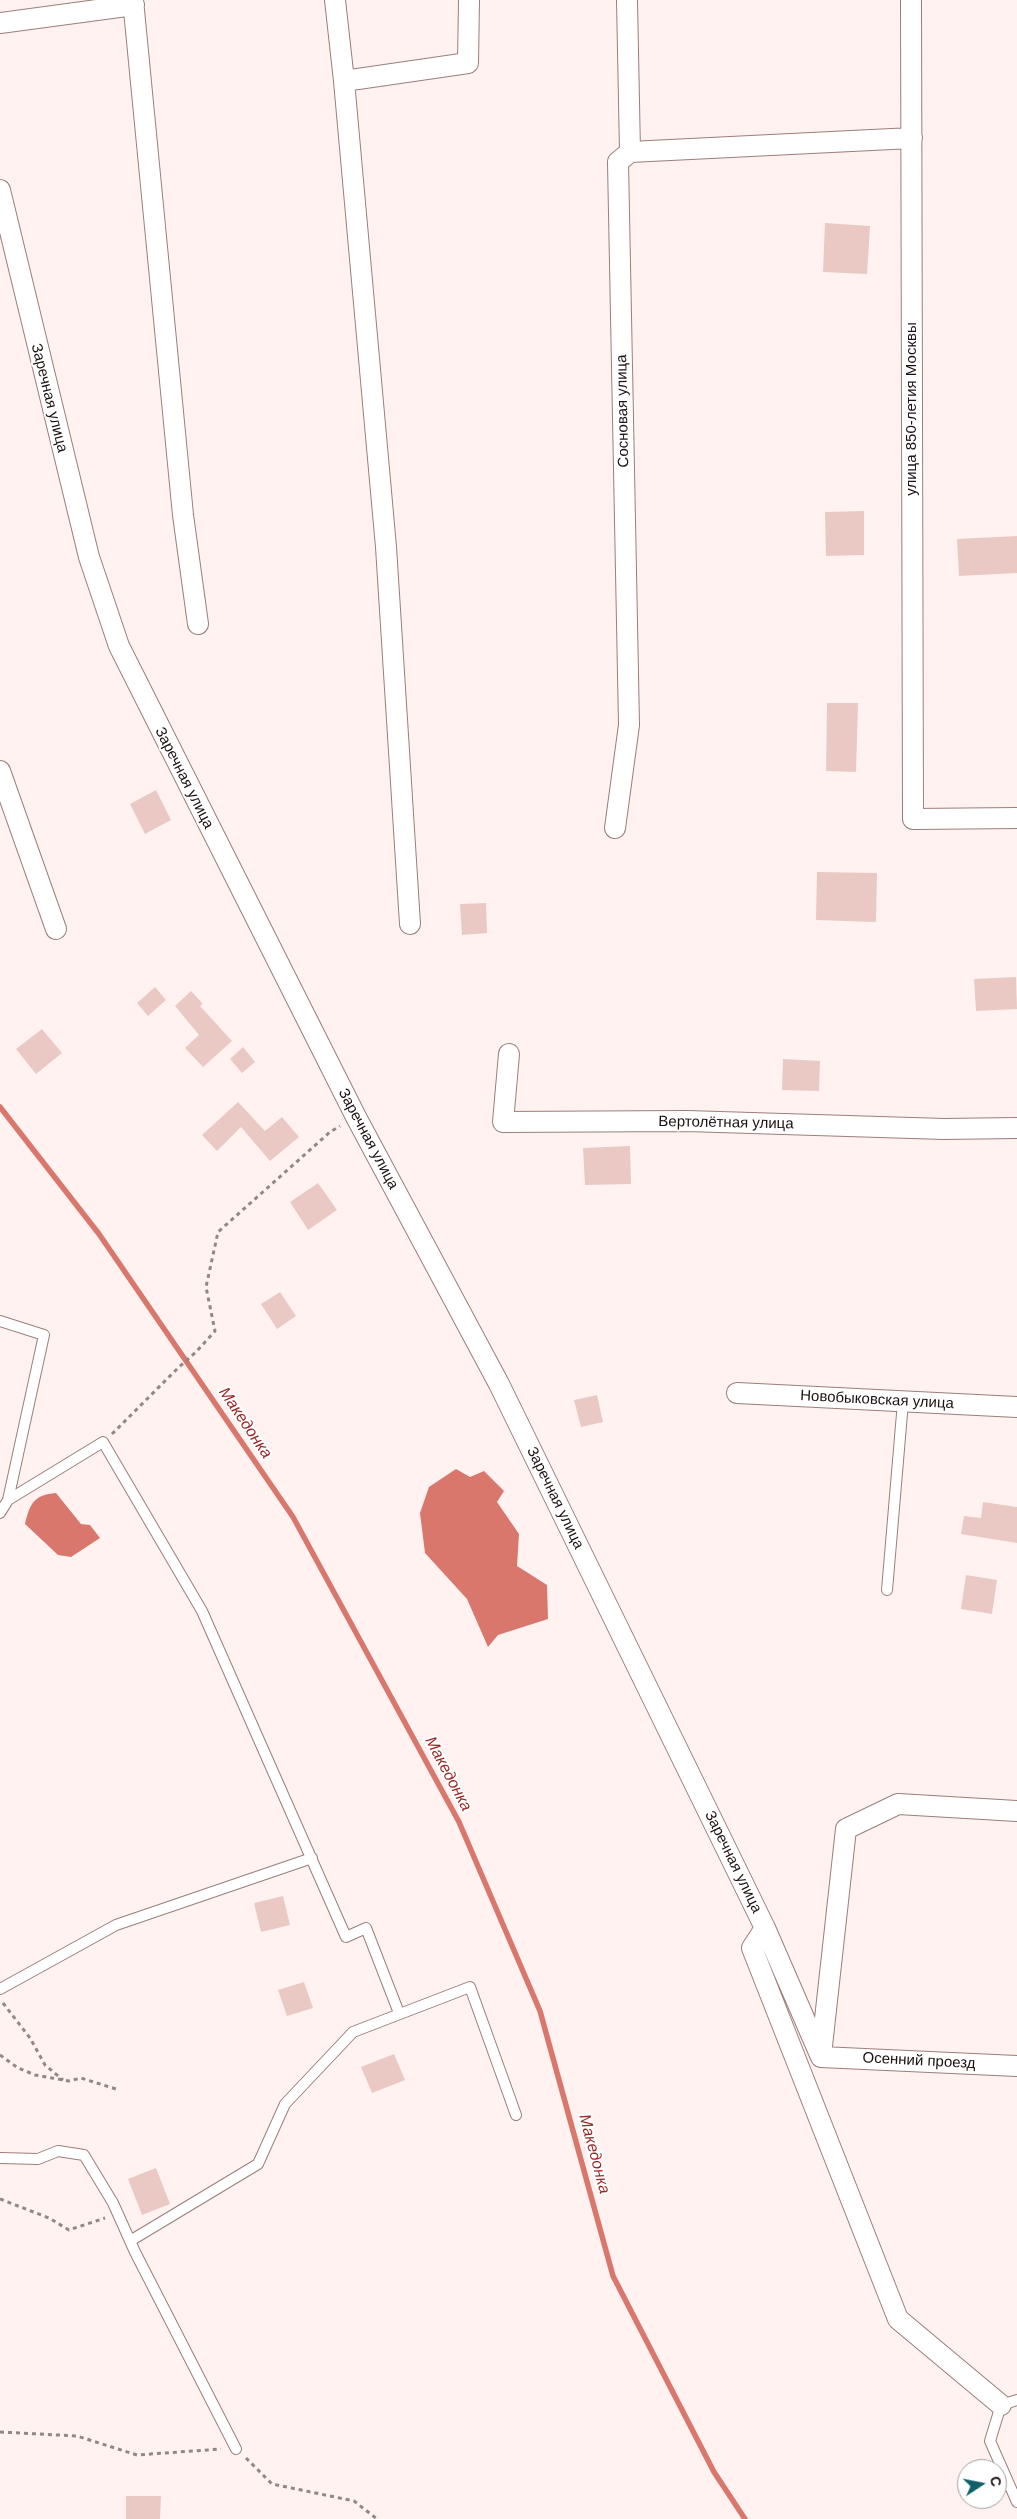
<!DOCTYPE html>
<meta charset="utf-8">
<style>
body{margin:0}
#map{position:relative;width:1017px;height:2519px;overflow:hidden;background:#fff2f0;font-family:Helvetica,sans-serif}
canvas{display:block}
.north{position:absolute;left:957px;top:2459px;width:50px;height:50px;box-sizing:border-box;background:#fff;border:1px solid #a4a09f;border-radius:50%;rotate:79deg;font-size:14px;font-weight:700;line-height:20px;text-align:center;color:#1c1110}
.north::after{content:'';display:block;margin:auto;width:18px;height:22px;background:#12616a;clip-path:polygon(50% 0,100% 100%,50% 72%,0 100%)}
</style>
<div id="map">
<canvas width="1017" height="2519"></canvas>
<div class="north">С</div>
</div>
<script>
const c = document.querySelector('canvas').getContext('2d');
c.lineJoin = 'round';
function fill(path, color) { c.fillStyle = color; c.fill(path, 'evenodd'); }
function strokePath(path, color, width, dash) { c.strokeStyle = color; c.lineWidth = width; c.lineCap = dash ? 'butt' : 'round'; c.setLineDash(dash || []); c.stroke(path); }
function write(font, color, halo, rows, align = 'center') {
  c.font = font + ' Helvetica,sans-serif'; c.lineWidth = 4; c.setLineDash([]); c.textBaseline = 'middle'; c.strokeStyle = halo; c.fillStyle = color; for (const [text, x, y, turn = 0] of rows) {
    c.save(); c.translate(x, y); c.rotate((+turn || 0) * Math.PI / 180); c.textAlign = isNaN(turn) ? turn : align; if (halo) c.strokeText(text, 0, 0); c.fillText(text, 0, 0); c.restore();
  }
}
fill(new Path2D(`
 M456 1469 470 1477 484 1471 504 1491 497 1502 519 1534 517 1566 547 1585 548 1619 498 1635 488 1647 467 1599 425 1553 420 1513 429 1487Z
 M56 1493 81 1524 90 1525 100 1538 71 1557 58 1555 25 1524C30 1503 34 1495 56 1493Z`), '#d9776d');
strokePath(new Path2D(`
 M0 1107 99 1234 293 1517 459 1822 540 2011 613 2276 714 2472 745 2519`), '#d9776d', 5.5);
fill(new Path2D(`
 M825 223 870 226 867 274 823 272Z
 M864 511V555L826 556 825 512Z
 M1017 536V573L959 576 957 539Z
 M827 703H858L856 772 826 771Z
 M156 790 171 820 145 834 130 804Z
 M817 872 877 873 876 922 816 920Z
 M486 903 487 933 462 935 460 904Z
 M1016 977 1017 1009 976 1011 974 979Z
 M155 987 166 1000 148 1016 137 1003Z
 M191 991 203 1004 200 1006 232 1041 203 1067 185 1048 199 1035 175 1006Z
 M42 1029 62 1053 36 1074 16 1049Z
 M243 1047 255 1062 242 1073 230 1059Z
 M783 1059 820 1061 819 1091 782 1090Z
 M238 1102 265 1131 282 1117 299 1137 270 1161 241 1127 217 1151 202 1135Z
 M630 1146 631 1184 585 1185 583 1148Z
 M318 1183 337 1210 308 1230 290 1202Z
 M280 1292 296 1316 277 1329 261 1304Z
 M597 1395 603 1422 581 1427 574 1400Z
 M983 1502 1017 1507V1543L961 1534 964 1516 981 1518Z
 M966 1575 997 1580 992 1614 961 1609Z
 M283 1896 290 1925 261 1932 254 1903Z
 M304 1982 313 2008 287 2016 278 1990Z
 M394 2054 405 2080 372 2093 361 2067Z
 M156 2168 170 2204 142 2215 128 2179Z
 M126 2496H161L160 2519H126Z`), '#eac9c5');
const lane = new Path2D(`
 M0 1321 44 1335 8 1500
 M0 1513 8 1500 103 1442 202 1611 346 1937 366 1928 399 2013
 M887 1590 903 1402
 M0 1989 116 1925 312 1858
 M0 2158 38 2159 58 2151 84 2155 113 2203 135 2252 236 2449
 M130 2241 258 2164 285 2104 353 2032 470 1987 516 2115
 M1017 2400 1001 2405 990 2441 1017 2502`);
const street = new Path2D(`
 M133 0 183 515 198 624
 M335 0 344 81 468 63 469 0
 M911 0 913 819 1017 818
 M0 23 134 5
 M344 81 386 547 410 924
 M630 152 912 138
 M0 190 89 557 119 646 356 1117 499 1384 765 1928 821 2057
 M0 771 56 929
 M615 828 629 725 618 162 630 152 627 0
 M509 1054 503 1122 687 1121 944 1129 1017 1128
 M737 1393 1017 1407
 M765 1928 752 1948 898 2319 1001 2405
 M821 2055 846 1829 898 1804 1017 1811
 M821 2057 1017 2066`);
strokePath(lane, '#9b7e7a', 12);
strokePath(street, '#9b7e7a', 22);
strokePath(new Path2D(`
 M112 1434 179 1367 196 1352 215 1331 206 1287 218 1232 330 1132 340 1126
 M3 2003 30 2038 45 2065 63 2080
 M0 2055 18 2068 35 2075 69 2081 81 2078 119 2090
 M0 2199 49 2218 69 2230 105 2218
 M0 2432 77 2436 137 2455 221 2449
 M246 2458 272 2484 354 2501 377 2519`), '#938786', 3, [4, 4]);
strokePath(lane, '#fff', 10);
strokePath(street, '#fff', 20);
write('15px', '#1c1110', '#fff', [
 ["Заречная улица",49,398,76],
 ["улица 850-летия Москвы",912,409,-90],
 ["Сосновая улица",623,411,-91],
 ["Заречная улица",184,778,63],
 ["Вертолётная улица",726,1123,1],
 ["Заречная улица",368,1139,62],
 ["Новобыковская улица",877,1400,3],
 ["Заречная улица",555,1498,64],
 ["Заречная улица",733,1862,64],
 ["Осенний проезд",919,2061,3]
]);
write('italic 16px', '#9a2623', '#fff', [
 ["Македонка",245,1423,56],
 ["Македонка",448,1774,62],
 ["Македонка",594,2154,75]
]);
</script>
